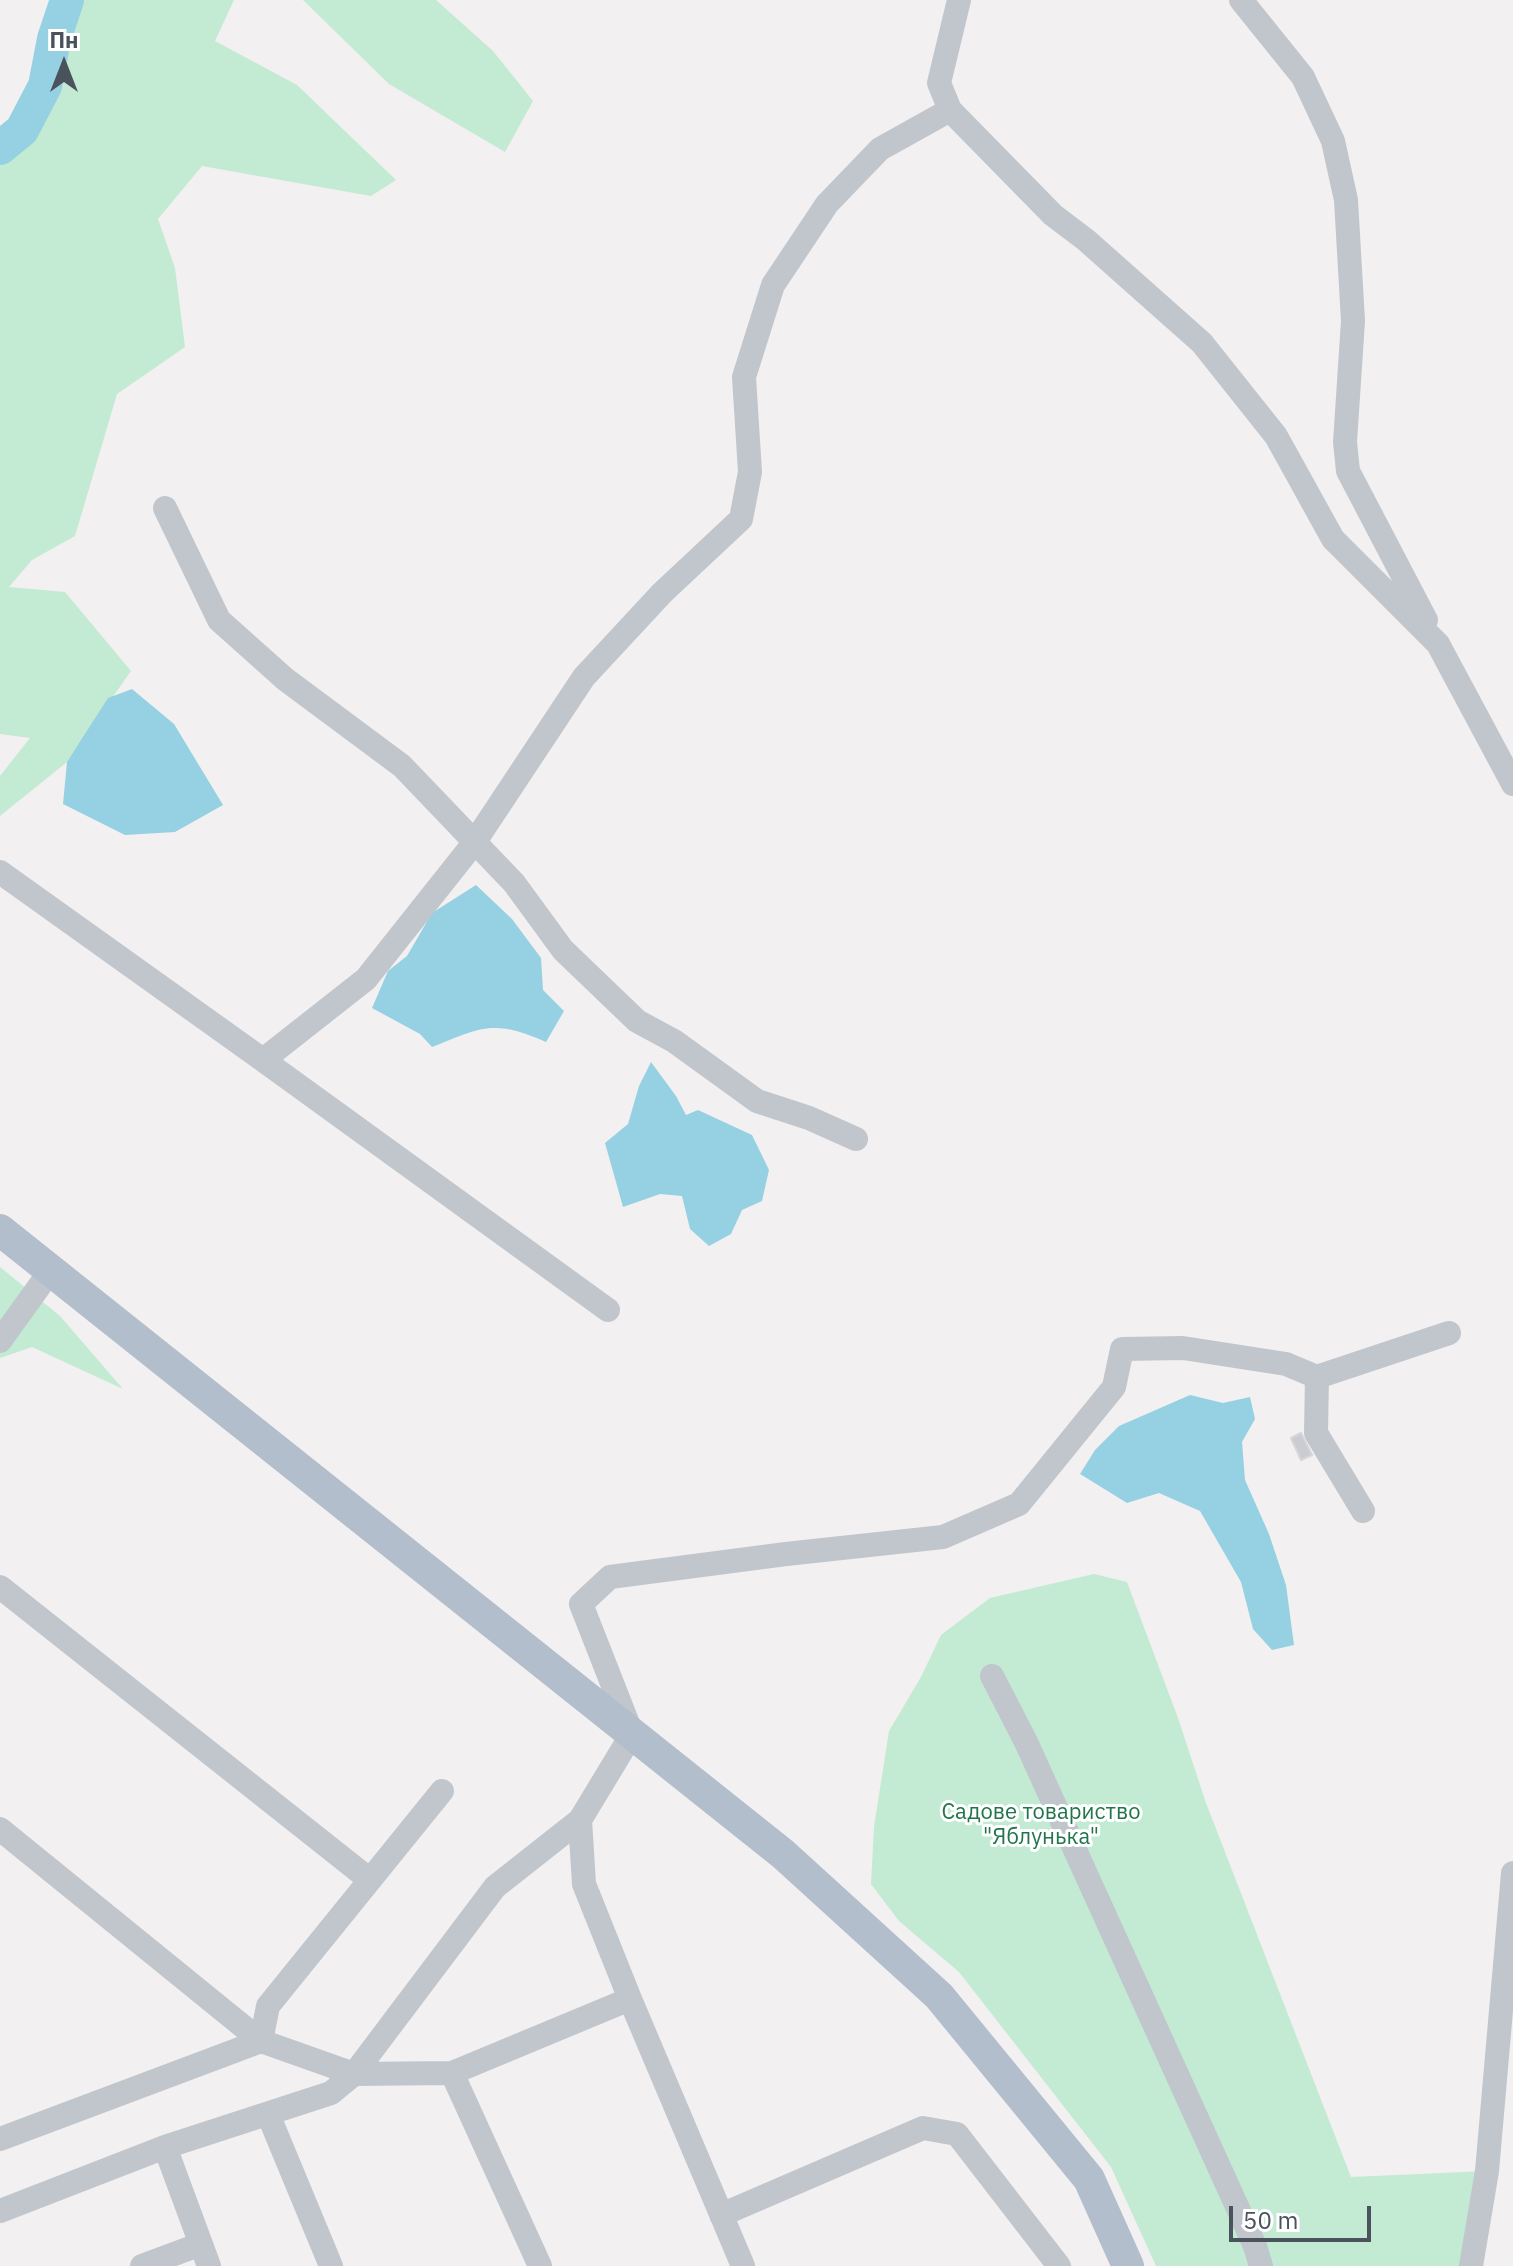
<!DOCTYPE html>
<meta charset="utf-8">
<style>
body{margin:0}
#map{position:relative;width:1513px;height:2266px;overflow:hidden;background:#f2f0f0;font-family:"IBM Plex Sans",sans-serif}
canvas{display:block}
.north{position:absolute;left:24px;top:24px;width:80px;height:80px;-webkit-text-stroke:6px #fff;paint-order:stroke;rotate:0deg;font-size:22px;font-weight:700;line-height:32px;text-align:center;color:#4a525b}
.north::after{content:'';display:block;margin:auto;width:28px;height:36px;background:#4a525b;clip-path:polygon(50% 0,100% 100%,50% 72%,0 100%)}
.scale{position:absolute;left:1229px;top:2206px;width:142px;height:36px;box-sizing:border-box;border:4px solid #4a525b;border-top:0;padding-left:10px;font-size:24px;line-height:28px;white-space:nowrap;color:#4a525b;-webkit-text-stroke:6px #fff;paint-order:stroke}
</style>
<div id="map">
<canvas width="1513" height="2266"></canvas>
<div class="north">Пн</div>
<div class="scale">50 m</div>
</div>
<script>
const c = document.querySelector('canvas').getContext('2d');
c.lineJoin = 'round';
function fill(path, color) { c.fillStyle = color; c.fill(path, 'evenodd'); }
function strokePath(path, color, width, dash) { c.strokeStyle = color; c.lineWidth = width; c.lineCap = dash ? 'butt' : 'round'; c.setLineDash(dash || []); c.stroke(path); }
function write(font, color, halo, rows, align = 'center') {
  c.font = font + ' "IBM Plex Sans",sans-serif'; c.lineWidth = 6; c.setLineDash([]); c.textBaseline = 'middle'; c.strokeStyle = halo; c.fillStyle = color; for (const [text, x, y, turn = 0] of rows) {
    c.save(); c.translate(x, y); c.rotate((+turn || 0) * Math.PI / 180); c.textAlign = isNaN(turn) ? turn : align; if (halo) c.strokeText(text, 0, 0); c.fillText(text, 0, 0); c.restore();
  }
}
fill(new Path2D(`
 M80 0H234L215 41 297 85 396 180 371 196 202 166 158 219 175 268 185 347 117 394 75 536 32 560 9 587 65 592 131 671 67 762 0 816V776L30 738 0 734V157L47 109Z
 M303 0H436L493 51 533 101 505 152 389 84Z
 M0 1267 60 1316 123 1389 32 1347 0 1358Z
 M1094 1574 1127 1582 1178 1718 1206 1803 1351 2177 1487 2171 1469 2266H1156L1111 2167 959 1972 899 1921 871 1884 874 1827 889 1731 921 1677 941 1635 990 1598Z`), '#c3ead3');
fill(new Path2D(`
 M132 689 174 724 223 805 175 832 125 835 63 804 67 762 108 698Z
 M476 885 512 919 541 958 543 990 564 1011 546 1042C494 1019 482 1027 432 1047L420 1034 372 1008 388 971 407 956 432 913Z
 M651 1062 676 1096 686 1115 698 1110 752 1135 769 1170 762 1201 742 1210 731 1234 709 1246 690 1229 682 1196 660 1194 623 1207 605 1143 628 1124 639 1086Z
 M1190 1395 1223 1403 1250 1397 1255 1419 1242 1442 1245 1480 1269 1534 1286 1585 1294 1645 1272 1650 1253 1629 1241 1582 1200 1511 1159 1493 1127 1503 1080 1474 1095 1450 1119 1426Z`), '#95d1e2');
strokePath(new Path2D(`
 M0 148 22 130 45 86 54 39 67 0`), '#95d1e2', 34);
const building = new Path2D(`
 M1301 1433 1312 1455 1301 1460 1291 1438Z`);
fill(building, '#cbccd1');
strokePath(building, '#d4d6da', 2);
strokePath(new Path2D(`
 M959 0 939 83 950 110 1053 215 1086 240 1202 343 1276 436 1333 539 1438 644 1513 784
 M1241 0 1303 77 1333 141 1346 200 1353 321 1345 442 1348 471 1426 620
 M165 508 219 620 285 679 402 766 514 883 563 950 637 1021 674 1041 757 1101 809 1118 856 1139
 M0 872 263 1060 366 979 474 843 584 677 662 593 741 519 750 472 744 377 773 285 827 204 880 149 950 110
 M263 1060 608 1310
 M0 1341 51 1270
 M1317 1377 1316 1433 1363 1511
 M0 1587 370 1880
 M992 1676 1026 1742 1255 2246 1261 2266
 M0 1829 261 2041 354 2074 452 2073 630 1999 584 1884 580 1820
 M630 1999 743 2266
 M452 2073 540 2266
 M268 2114 331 2266
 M0 2139 261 2041 268 2006 442 1791
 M165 2147 209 2266
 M0 2211 165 2147 331 2093 354 2074 495 1887 580 1820 632 1734 581 1604 610 1577 786 1554 943 1537 1019 1504 1114 1387 1122 1349 1183 1348 1286 1364 1317 1377 1449 1333
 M721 2215 923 2128 957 2134 1059 2266
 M142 2266 201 2244
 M1471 2266 1487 2171 1513 1873`), '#c0c6cc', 24);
strokePath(new Path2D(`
 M0 1230 783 1854 939 1996 1089 2179 1128 2266`), '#b2becb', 32);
write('22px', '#22744c', '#fff', [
 ["Садове товариство",1041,1813],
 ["\"Яблунька\"",1041,1838]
]);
</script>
